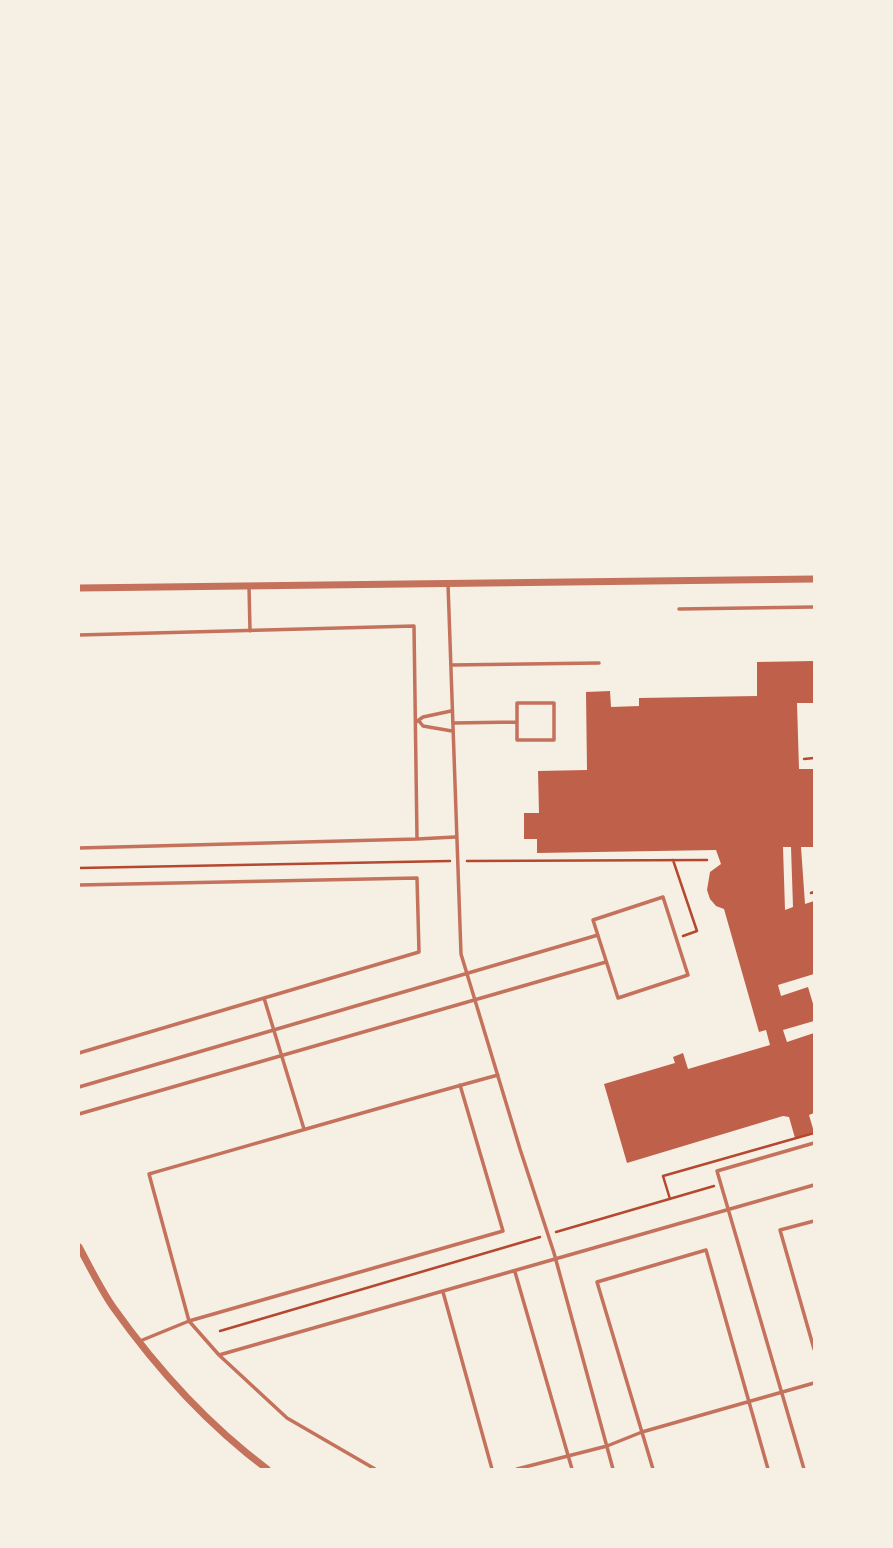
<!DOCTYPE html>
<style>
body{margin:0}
#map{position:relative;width:893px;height:1548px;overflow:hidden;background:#f6efe4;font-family:"Zilla Slab",serif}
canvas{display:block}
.frame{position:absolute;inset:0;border:80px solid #f6efe4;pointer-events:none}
</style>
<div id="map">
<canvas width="893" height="1548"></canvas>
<div class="frame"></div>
</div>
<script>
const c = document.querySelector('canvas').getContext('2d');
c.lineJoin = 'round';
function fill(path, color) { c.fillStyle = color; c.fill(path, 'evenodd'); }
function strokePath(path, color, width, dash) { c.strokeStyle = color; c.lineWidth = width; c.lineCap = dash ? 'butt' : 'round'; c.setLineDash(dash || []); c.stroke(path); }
fill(new Path2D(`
 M814 661V703H797L799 769H814V847H801L805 904 814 901V974L778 985 781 996 808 987 814 1007V1021L783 1030 787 1042 814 1033V1113L809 1115 814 1132 795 1138 789 1117 783 1116 627 1163 604 1084 675 1063 673 1057 683 1053 688 1069 770 1045 766 1030 759 1032 724 909 716 906 710 899 707 890 710 872 721 864 716 850 537 853V839H524V813H539L538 771 587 770 586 692 610 691 611 707 639 706V698L757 696V662ZM783 847H791L793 907 785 910Z`), '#bf614a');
strokePath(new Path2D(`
 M804 759 814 758
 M673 860 697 931 683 936
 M467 861 707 860
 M79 868 450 861
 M811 893 814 892
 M670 1199 663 1176 814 1133
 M556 1232 714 1186
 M220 1331 540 1237`), '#b5482f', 2.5);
strokePath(new Path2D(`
 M448 584 461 954 520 1149 554 1253 613 1469
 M249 586 250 631
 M679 609 814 607
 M79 635 414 626 417 839 455 837
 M451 665 599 663
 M517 703H554V740H517Z
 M419 721 423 726 452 731
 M416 722 423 717 451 711
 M453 723 517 722
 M79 848 417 839
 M79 885 417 878 419 952 79 1053
 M663 897 688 975 618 998 593 920Z
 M264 998 304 1129
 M460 1085 503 1231 189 1321 149 1174C265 1141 381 1107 498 1075
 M79 1087 598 935
 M79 1114 606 962
 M814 1221 780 1230 814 1349
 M515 1272 572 1469
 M443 1292 492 1469
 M140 1341 189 1321 219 1355 814 1185
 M219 1355 287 1418 375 1469
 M517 1469 607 1446 642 1432 814 1383
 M653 1469 597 1282 706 1250 768 1469
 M804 1469 717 1171 814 1143`), '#c5725c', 3.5);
strokePath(new Path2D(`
 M79 588 814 579
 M79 1247C90 1267 100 1288 113 1307 157 1369 207 1424 267 1469`), '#c5725c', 7);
</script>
